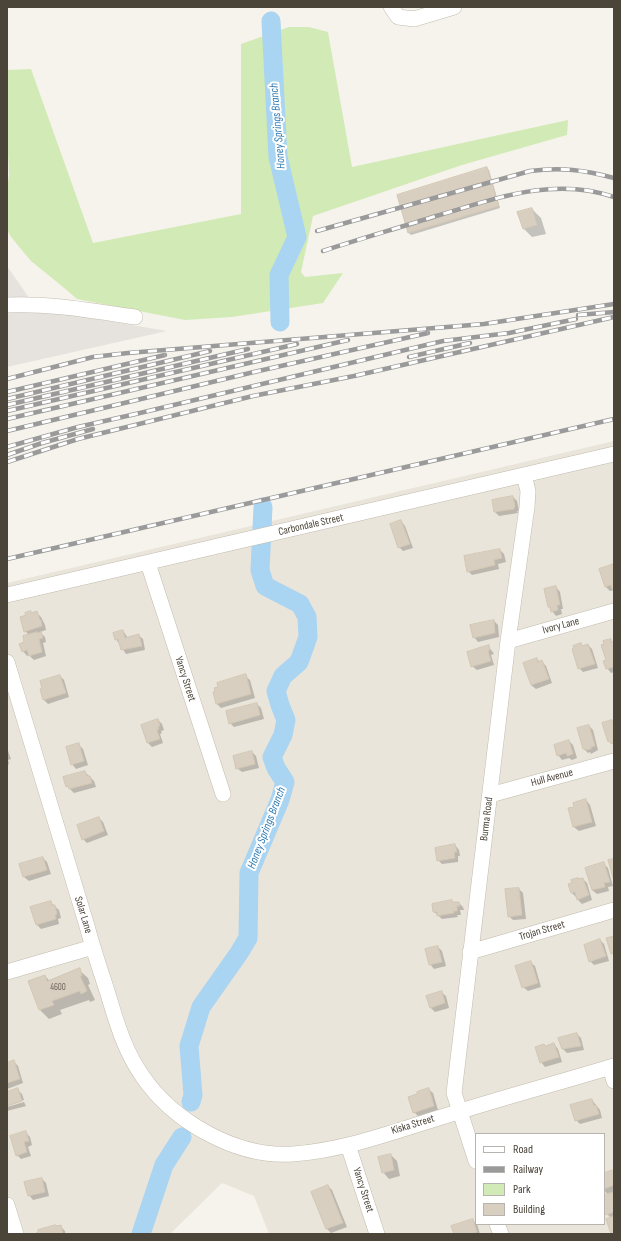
<!DOCTYPE html>
<style>
body{margin:0}
#map{position:relative;width:621px;height:1241px;overflow:hidden;background:#f6f3ec;font-family:"Sofia Sans Condensed",sans-serif}
canvas{display:block}
.frame{position:absolute;inset:0;border:8px solid #4b4439;pointer-events:none}
.legend{position:absolute;left:475px;top:1133px;width:130px;height:92px;box-sizing:border-box;background:#fff;border:1px solid #b7b4b0;margin:0;padding:5px 7px;list-style:none;font-size:12px;color:#4b4439}
.legend li{display:flex;align-items:center;gap:8px;height:20px}
.legend b{width:20px;border:1px solid #b7b4b0}
</style>
<div id="map">
<canvas width="621" height="1241"></canvas>
<div class="frame"></div>
<ul class="legend">
<li><b style="height:5px;background:#fff"></b>Road</li>
<li><b style="height:5px;background:#9a9a9a"></b>Railway</li>
<li><b style="height:11px;background:#d2eab5"></b>Park</li>
<li><b style="height:11px;background:#d8cfc1"></b>Building</li>
</ul>
</div>
<script>
const c = document.querySelector('canvas').getContext('2d');
c.lineJoin = 'round';
function fill(path, color) { c.fillStyle = color; c.fill(path, 'evenodd'); }
function strokePath(path, color, width, dash) { c.strokeStyle = color; c.lineWidth = width; c.lineCap = dash ? 'butt' : 'round'; c.setLineDash(dash || []); c.stroke(path); }
function write(font, color, halo, rows, align = 'center') {
  c.font = font + ' "Sofia Sans Condensed",sans-serif'; c.lineWidth = 4; c.setLineDash([]); c.textBaseline = 'middle'; c.strokeStyle = halo; c.fillStyle = color; for (const [text, x, y, turn = 0] of rows) {
    c.save(); c.translate(x, y); c.rotate((+turn || 0) * Math.PI / 180); c.textAlign = isNaN(turn) ? turn : align; if (halo) c.strokeText(text, 0, 0); c.fillText(text, 0, 0); c.restore();
  }
}
fill(new Path2D(`
 M614 441V1234H269L254 1196 222 1183 170 1234H7V583ZM476 1134H604V1224H476Z`), '#eae5da');
fill(new Path2D(`
 M7 266 37 309 167 331 7 367Z`), '#e6e2dd');
fill(new Path2D(`
 M289 27H309L328 32 352 167 568 120 567 135 462 165 313 216 301 272 305 277 343 273 323 303 232 317 185 320 77 299 63 287 31 261 11 237 7 230V190L9 175 7 129V70L31 69 93 243 241 214V44Z`), '#d2eab5');
fill(new Path2D(`
 M487 168 489 170 500 208 411 235 409 233 398 195Z
 M532 209 541 218 546 234 532 237 524 229Z
 M513 497 517 501 519 511H517L518 513 499 516 495 512Z
 M401 521 405 526 413 548 403 551 399 547Z
 M500 550 504 554 506 562 498 564 499 569 472 575 468 571Z
 M614 565V590L610 591 605 586Z
 M556 587 560 592 563 609H561L562 614 556 616 549 607Z
 M37 613 41 617 45 625 46 630 40 632 45 637 46 642 43 643 46 656 34 660 29 655 27 656 23 651 29 635 25 631 32 614Z
 M494 621 498 625 499 637 478 642 474 637Z
 M123 631 128 638 138 635 143 639 145 650 126 654 116 639Z
 M610 640 614 643V672L611 673 607 668Z
 M581 644 583 646 588 645 592 649 598 668 583 672 579 668 575 649Z
 M488 646 492 651 494 654 491 655 494 665 477 670 472 666Z
 M537 659 540 662H542L546 666 552 683 536 689 531 685Z
 M60 676 64 680 69 697 48 704 44 700 41 690Z
 M245 676 250 680 255 698 221 708 217 704 214 693Z
 M257 704 261 708 264 719 234 727 230 723Z
 M158 720 162 724 164 730 161 731 162 733 160 734 163 743 152 747 148 743Z
 M589 726 593 730 598 750 591 754 590 752 588 753 584 749Z
 M569 741 573 745 577 758 572 760 569 758 562 760 558 755Z
 M78 744 83 749 88 765 76 769 72 764Z
 M7 748 11 759 8 760 9 764 7 765Z
 M252 752 256 756 259 768 242 772 237 768Z
 M85 772 94 781 96 787 74 793 67 786Z
 M586 800 590 805 596 826 579 831 574 827 569 809 575 808Z
 M99 818 103 822 108 835 87 843 83 839Z
 M455 845 459 850 460 856H458V862L442 864 438 860Z
 M43 858 47 862 51 874 29 881 24 877Z
 M604 864 608 868 613 886 608 887 609 891 597 894 592 890 587 868Z
 M583 879 587 883 592 900 582 904 578 900 577 897H576L572 893 578 880Z
 M519 889 523 893 526 919 513 920 509 916Z
 M452 901 453 903H459L463 907 464 910H460L461 915H457L458 917 442 919 434 912 433 905Z
 M50 902 59 910 61 918 58 919 59 924 41 929 37 925Z
 M600 940 604 944 609 961 594 965 590 961Z
 M438 947 442 951 446 966 434 969 430 964Z
 M530 962 535 966 541 987 528 991 523 987Z
 M79 970 88 978 90 984 88 985 95 1000 90 1002 89 1000 60 1010 62 1014 49 1019 40 1010 30 982 45 976 50 981Z
 M441 992 446 996 449 1008 435 1012 430 1007Z
 M577 1034 581 1038 584 1050 567 1053 563 1049Z
 M554 1044 558 1049 562 1062 545 1067 541 1062 546 1047Z
 M14 1062 18 1066 23 1083 7 1089V1064Z
 M17 1089 22 1094 24 1100 7 1105V1093Z
 M428 1089 433 1093 438 1110 418 1116 414 1112 418 1094Z
 M592 1100 600 1110 602 1118 580 1124 576 1120Z
 M24 1102 26 1106 7 1111V1107Z
 M25 1132 30 1137 32 1145 28 1147 31 1156 21 1159 17 1155Z
 M391 1155 397 1161 400 1176 389 1179 383 1172Z
 M614 1171V1234H612L611 1218 607 1214 604 1206V1196L608 1195 604 1190V1174Z
 M42 1179 46 1183 49 1196 33 1200 29 1195Z
 M328 1186 332 1190 347 1227 331 1233 327 1229Z
 M472 1220 477 1224 480 1234H455Z
 M60 1226 65 1231V1234H36Z`), '#0003');
strokePath(new Path2D(`
 M271 21 278 157 297 237 279 275 280 322
 M191 1102 193 1095 189 1046 201 1007 239 953 248 938 249 873 280 800 285 782 276 768 272 757 283 735 286 720 280 705 276 691 283 676 299 662 308 637 307 617 300 604 265 586 260 570 263 507
 M141 1234 164 1165 182 1137`), '#a9d4f2', 19);
const building = new Path2D(`
 M487 167 499 206 408 233 397 195Z
 M532 208 537 225 523 229 517 212Z
 M513 496 515 507H514V509L494 512 492 500Z
 M401 520 410 544 398 548 390 524Z
 M500 549 502 558 494 560 495 565 467 572 464 556Z
 M614 564V589H612L611 585 605 587 599 569Z
 M556 586 560 605H557L558 610 551 612 550 607H548L544 589Z
 M31 611V613L37 611 40 620H41L42 626 24 632 20 617 26 615 25 613Z
 M494 620 495 633 473 638 470 625Z
 M123 630 125 638 139 634 142 646 121 650 118 639 115 640 113 633Z
 M37 632V633L41 632 43 638 39 639 42 652 29 656 27 650 22 652 19 644 24 642 23 636Z
 M611 639V642H614V667L606 669 603 661 606 660 601 645 604 644 603 641Z
 M581 643 582 646 588 644 595 664 578 669 572 649 574 648 573 646Z
 M489 645 490 650 488 651 491 661 471 667 467 652Z
 M537 658 538 662 542 660 549 679 531 685 523 663Z
 M246 674 251 694 216 704 213 692 215 691 214 688 218 687 217 683Z
 M60 675 66 693 43 700 40 689 42 688 40 681Z
 M257 703 260 715 229 724 226 711Z
 M158 719 160 726 158 727 159 729 157 730 160 739 147 743 141 725Z
 M612 720 614 727V743L611 744 610 741 608 742 602 723Z
 M589 725 595 746 591 747V749L586 750V749H583L577 728Z
 M569 740 573 754 567 756 566 753 557 756 554 745Z
 M79 743 84 761 71 765 66 747Z
 M252 751 255 764 236 769 233 756Z
 M85 771 87 776H90L92 783 69 789 68 786 66 787 63 777Z
 M586 799 592 822 573 827 568 808 574 807 573 803Z
 M99 817 104 831 82 840 77 825Z
 M455 844 457 852H454L455 858 437 861 435 848Z
 M43 857 47 870 23 877 19 864Z
 M614 859V881L608 860Z
 M604 862 610 882 604 883 605 887 592 890 585 868Z
 M578 878V879L583 878 589 895 577 900 575 892 571 893 568 884 572 883 571 880Z
 M519 888 522 915 508 917 505 889Z
 M452 900V902H459L460 906H457V911H454V913L437 916V912H433L432 904Z
 M51 901 52 905H55L57 914 55 915 56 919 36 925 30 907Z
 M614 933V953L611 954 606 938 614 936Z
 M600 939 606 956 589 962 584 945Z
 M438 946 442 962 429 965 425 949Z
 M531 961 538 983 522 988 515 966Z
 M80 968 82 976H80L87 991 81 994 80 991 52 1001 54 1005 39 1010 28 981 45 975 47 981Z
 M442 991 445 1003 430 1008 426 996Z
 M577 1033 581 1046 562 1049 558 1038Z
 M554 1043 559 1057 540 1063 535 1047 544 1044 545 1046Z
 M14 1060 20 1079 7 1083V1063Z
 M18 1088 22 1101 7 1106V1092Z
 M429 1088 434 1106 413 1113 408 1097 417 1094V1092Z
 M592 1099 594 1106 596 1105 599 1114 575 1121 570 1105Z
 M26 1131 29 1141 24 1142 27 1152 16 1156 10 1136Z
 M391 1154 394 1170 382 1173 378 1157Z
 M614 1170V1185L604 1189V1173Z
 M42 1178 45 1192 28 1196 24 1182Z
 M328 1185 343 1223 326 1229 311 1192Z
 M614 1192V1212L606 1215 604 1210V1195Z
 M614 1216V1234H611L606 1219Z
 M473 1219 477 1232 470 1234H454L451 1226Z
 M56 1225 57 1226 61 1225 63 1234H35L38 1232V1230Z`);
fill(building, '#d8cfc1');
strokePath(building, '#d3c7b4', 1);
const minor = new Path2D(`
 M391 7 398 17 414 19 454 7
 M7 305C50 303 93 311 135 317
 M148 563 223 794
 M7 595 614 454
 M508 641 614 611
 M7 662C34 750 60 838 87 926 93 949 101 972 108 994 117 1024 125 1052 143 1077 174 1122 237 1158 293 1154 346 1150 396 1131 445 1116 501 1098 558 1083 614 1066
 M490 795 614 761
 M470 952 614 910
 M7 972 93 947
 M610 1067 614 1081
 M348 1145 377 1234
 M476 1161 454 1093 508 641 527 507 528 491 524 475
 M7 1205 16 1234
 M497 1224 501 1234`);
strokePath(minor, '#c2bbae', 16);
strokePath(minor, '#fff', 15);
const rail = new Path2D(`
 M317 231 530 171C562 167 584 170 614 178
 M323 251C360 239 398 228 436 216 495 199 553 176 614 197
 M578 315 614 312
 M409 357 470 343
 M7 379 93 357 128 353 484 324 614 304
 M7 392 165 355
 M7 399 210 351
 M7 405 248 349
 M7 411 297 344
 M7 419 348 340
 M7 431 254 372 428 333
 M7 447 78 427 140 413 443 341 509 333 576 319
 M7 455 42 443 93 429
 M7 462 78 439 253 396 354 376 614 317
 M7 559 614 419`);
strokePath(rail, '#9a9a9a', 4.5);
strokePath(rail, '#fff', 3, [9]);
write('9px', '#6e675b', null, [
 ["4600",58,988]
]);
write('11px', '#4b4439', '#fff', [
 ["Carbondale Street",311,525,-13],
 ["Ivory Lane",561,626,-15],
 ["Yancy Street",185,679,72],
 ["Hull Avenue",552,778,-15],
 ["Burma Road",487,819,-83],
 ["Solar Lane",83,915,73],
 ["Trojan Street",542,931,-16],
 ["Kiska Street",413,1125,-17],
 ["Yancy Street",363,1190,72]
]);
write('italic 12px', '#2e7ab2', '#fff', [
 ["Honey Springs Branch",278,126,-95],
 ["Honey Springs Branch",267,828,-69]
]);
</script>
